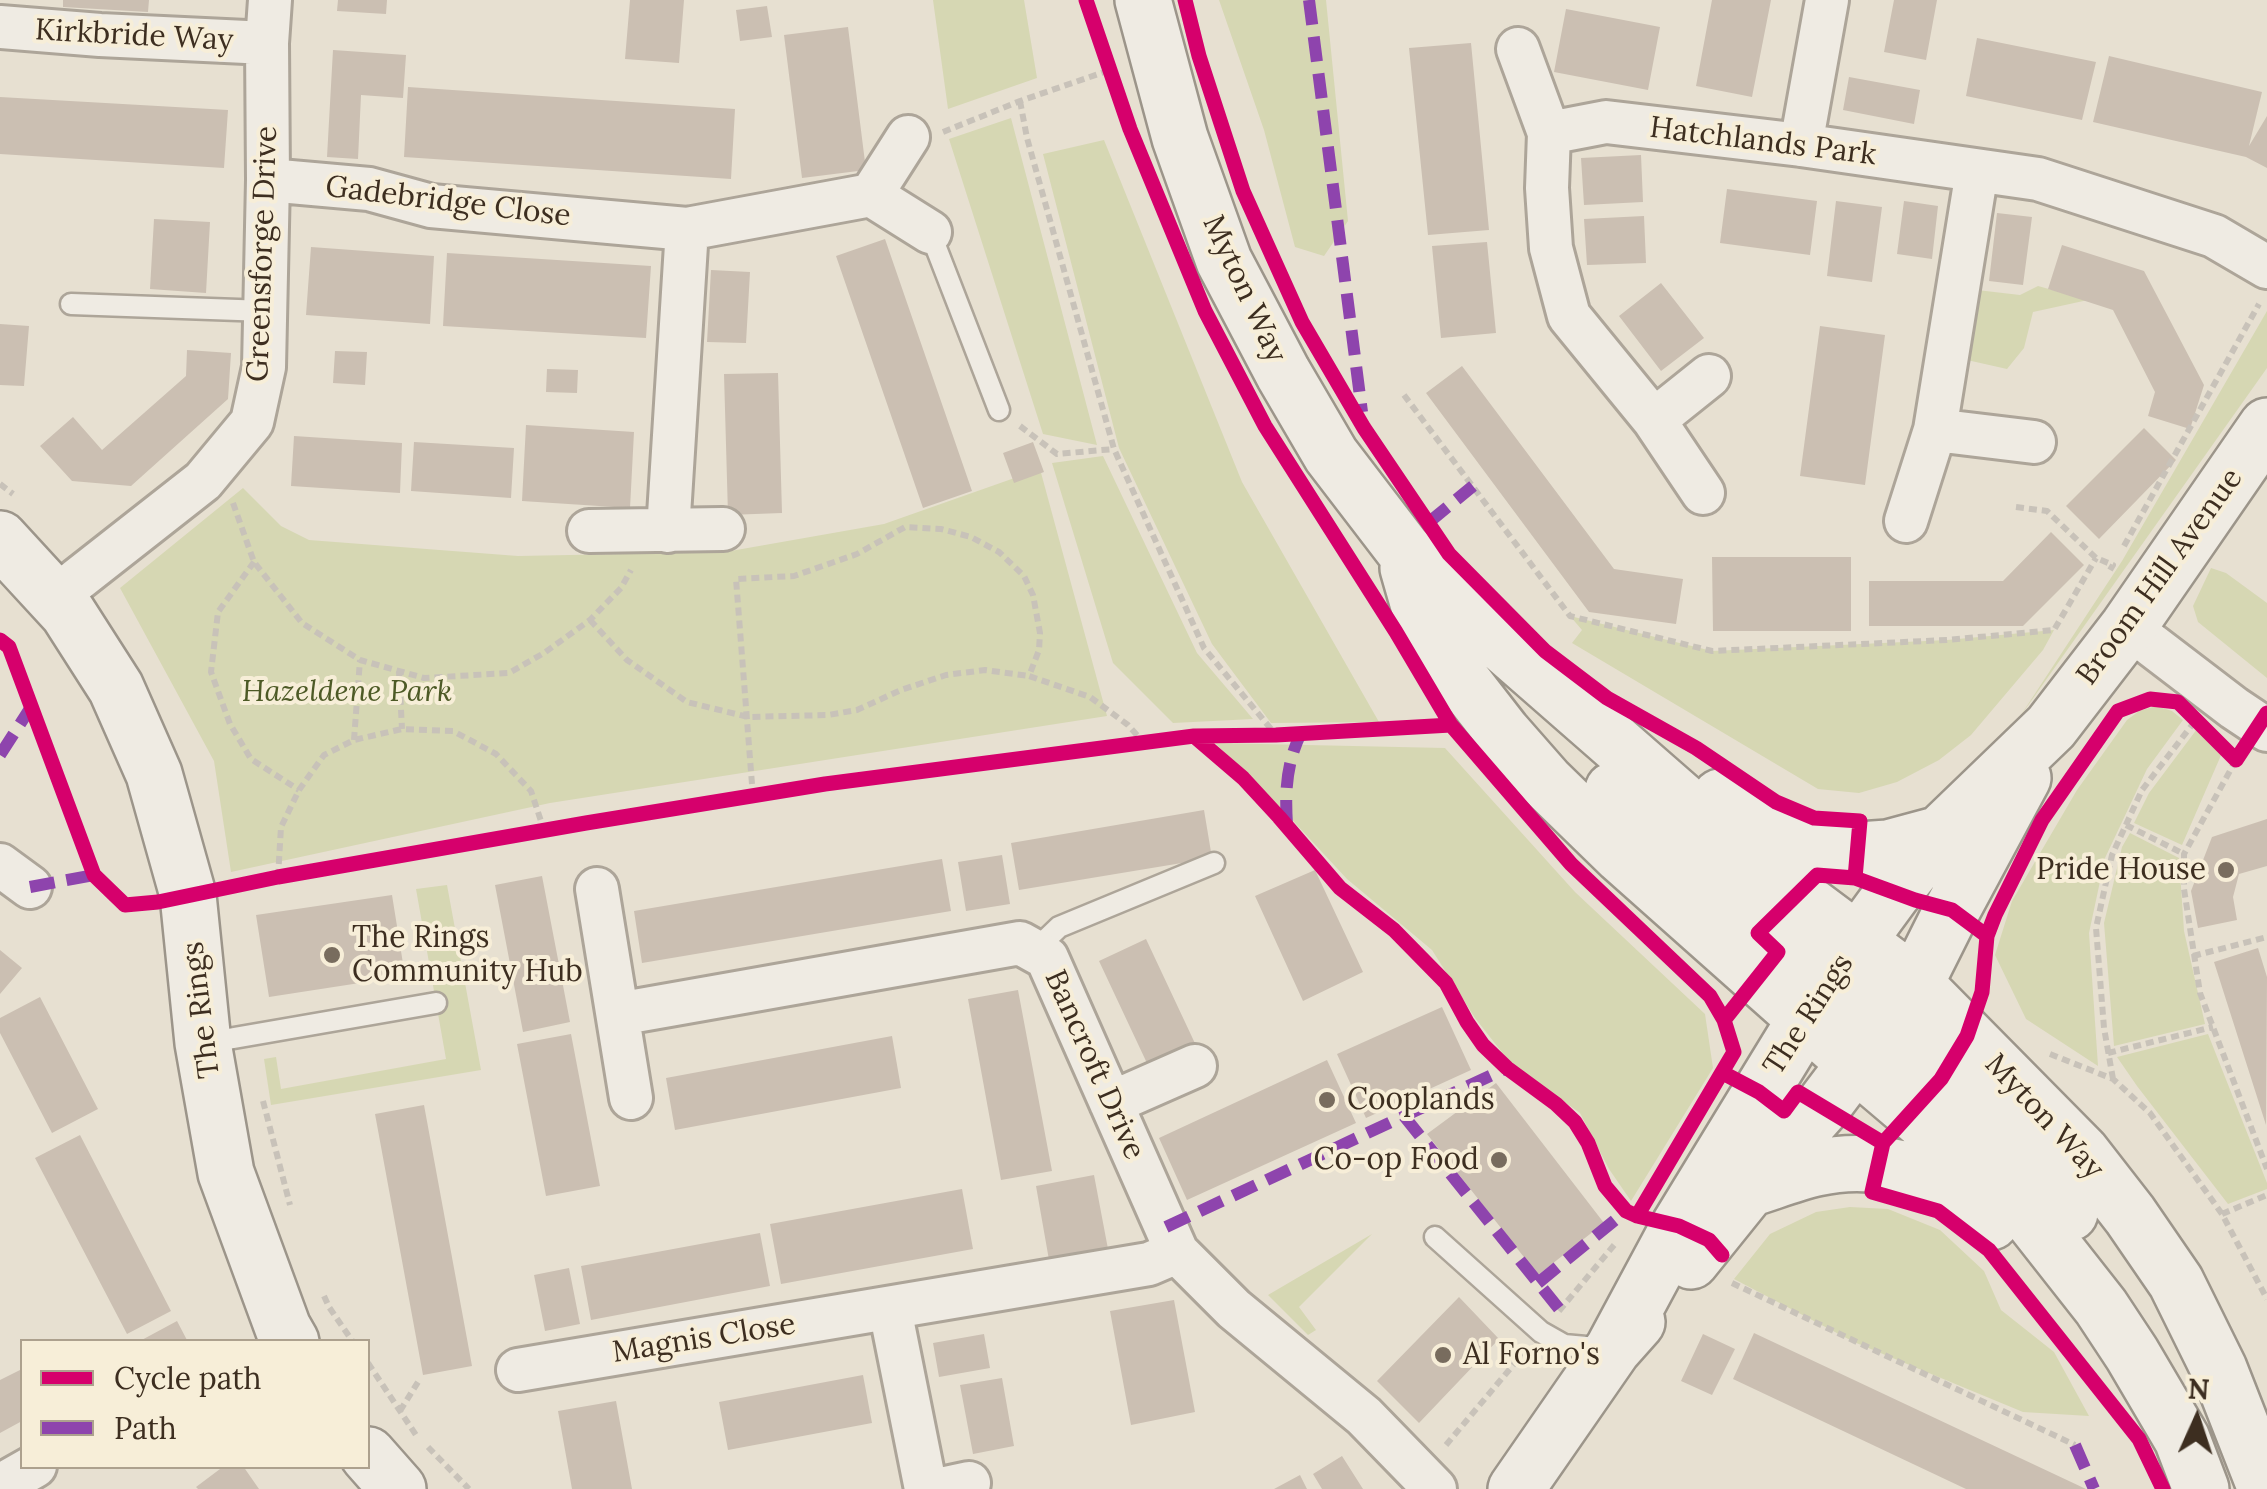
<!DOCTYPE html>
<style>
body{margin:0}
#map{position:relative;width:2267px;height:1489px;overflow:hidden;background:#e7e0d1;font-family:Lora,serif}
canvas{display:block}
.legend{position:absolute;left:20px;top:1339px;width:350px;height:130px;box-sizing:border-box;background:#f7eed8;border:2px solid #ada18e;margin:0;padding:12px 18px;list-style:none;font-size:30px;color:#3d2e20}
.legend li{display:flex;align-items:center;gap:20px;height:50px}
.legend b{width:50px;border:2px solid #ada18e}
.north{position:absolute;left:2147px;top:1369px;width:100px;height:100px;-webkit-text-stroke:8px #f7eed8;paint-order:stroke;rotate:3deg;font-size:28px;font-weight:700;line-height:40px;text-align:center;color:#3d2e20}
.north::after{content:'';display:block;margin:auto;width:35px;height:45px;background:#3d2e20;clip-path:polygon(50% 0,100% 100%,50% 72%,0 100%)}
</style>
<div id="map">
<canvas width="2267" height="1489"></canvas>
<ul class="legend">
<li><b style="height:12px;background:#d6006c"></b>Cycle path</li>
<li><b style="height:12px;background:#8e44ad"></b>Path</li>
</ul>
<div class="north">N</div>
</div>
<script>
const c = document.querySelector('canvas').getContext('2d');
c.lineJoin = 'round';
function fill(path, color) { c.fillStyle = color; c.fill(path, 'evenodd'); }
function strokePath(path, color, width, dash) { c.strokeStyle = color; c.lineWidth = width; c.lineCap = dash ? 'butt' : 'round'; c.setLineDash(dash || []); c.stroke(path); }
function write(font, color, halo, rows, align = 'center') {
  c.font = font + ' Lora,serif'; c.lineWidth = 8; c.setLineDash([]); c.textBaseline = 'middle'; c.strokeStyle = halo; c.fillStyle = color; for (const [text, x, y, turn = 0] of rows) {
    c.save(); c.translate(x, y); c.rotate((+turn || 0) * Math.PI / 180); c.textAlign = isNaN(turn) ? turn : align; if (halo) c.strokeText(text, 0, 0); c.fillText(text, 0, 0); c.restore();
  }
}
fill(new Path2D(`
 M933 0H1024L1037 78 948 109Z
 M1219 0H1326L1348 221 1324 256 1295 247 1264 130Z
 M1011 118 1097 445 1043 434 949 139Z
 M1104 140 1242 482 1379 722 1271 723 1212 644 1119 448 1043 154Z
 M2038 286 2088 300 2033 312 2024 348 2007 369 1967 360 1977 290 2020 295Z
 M2267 311V368L2019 718 2122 561Z
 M1103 456 1197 653 1253 719 1173 723 1113 663 1052 463Z
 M1040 469 1107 716 550 803 231 872 214 761 120 588 243 488 281 526 309 540 518 556 725 552 884 524Z
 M2211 568 2226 573 2267 603V678L2198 622 2193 606Z
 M1570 616 1712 651 1947 640 2054 630 2043 650 1971 735 1939 760 1897 782 1859 793 1818 789 1572 643 1582 630Z
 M2156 706 2172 711 2183 720 2147 769 2105 858 2089 933 2098 1066 2026 1019 1995 955 2012 901 2077 790 2127 720 2139 711Z
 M2197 729 2222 753 2182 845 2134 823 2149 793Z
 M1215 743 1445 748 1575 892 1705 1014 1713 1068 1631 1201 1609 1169 1580 1113 1512 1065 1475 1018 1432 950 1347 879 1283 810Z
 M2130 833 2179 858 2184 931 2205 1024 2114 1046 2104 923 2122 847Z
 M447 885 481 1070 271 1105 264 1059 276 1057 281 1089 446 1059 416 889Z
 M2208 1034 2267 1183V1189L2228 1204 2137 1086 2117 1057Z
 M1850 1207 1888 1209 1940 1230 1984 1271 2001 1310 2054 1352 2089 1416 2023 1412 1854 1342 1734 1279 1770 1234 1816 1212Z
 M1372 1234 1299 1307 1316 1330 1308 1335 1268 1295Z`), '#d6d7b3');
fill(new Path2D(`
 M63 0H149L148 12 63 7Z
 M338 0H387L386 14 337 11Z
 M630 0H684L679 63 625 59Z
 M1712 0H1771L1752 97 1696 86Z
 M1894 0H1937L1926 60 1884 52Z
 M767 6 772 37 740 41 736 10Z
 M1566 9 1660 27 1648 90 1554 72Z
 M848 27 866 170 802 178 784 35Z
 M1977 38 2096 62 2082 120 1966 96Z
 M1471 43 1489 230 1428 235 1409 48Z
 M333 50 406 55 403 98 361 95 358 159 327 157Z
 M2109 56 2262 92 2249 146 2267 116V168L2246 157 2093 122Z
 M1849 77 1920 90 1914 124 1843 110Z
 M408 87 735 109 731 179 404 157Z
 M0 97 228 110 224 168 0 154Z
 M1641 155 1643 202 1584 205 1581 158Z
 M1727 189 1817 201 1810 255 1720 243Z
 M1836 201 1882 207 1872 282 1827 276Z
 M1904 201 1938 206 1932 259 1897 254Z
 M1997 213 2032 217 2023 285 1989 281Z
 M1644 216 1646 263 1587 265 1584 219Z
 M154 219 210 222 206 293 150 289Z
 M885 239 972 491 923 508 836 256Z
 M1487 242 1496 333 1441 338 1432 246Z
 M2062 245 2144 271 2204 385 2190 429 2148 416 2155 392 2113 310 2048 289Z
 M311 247 434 256 430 324 306 315Z
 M447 253 651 266 646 338 443 326Z
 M711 270 750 272 746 343 707 342Z
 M1661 283 1704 338 1661 371 1619 316Z
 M0 324 29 326 24 386 0 385Z
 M1820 326 1885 335 1865 485 1800 476Z
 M187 350 231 353 228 399 131 486 72 481 40 446 73 417 102 450 186 376Z
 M335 351 367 352 365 385 333 383Z
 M1462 366 1614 569 1683 579 1676 624 1589 612 1426 393Z
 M547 369 578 370 577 393 546 392Z
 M778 373 782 513 728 515 724 374Z
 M526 425 634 432 630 508 522 501Z
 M2144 428 2176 460 2099 539 2066 506Z
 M294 436 402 443 400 493 291 486Z
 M414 442 514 448 511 498 411 491Z
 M1033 442 1044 472 1014 483 1003 453Z
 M2051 532 2084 565 2023 626H1869V581H2003Z
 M1712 557H1851V631H1713Z
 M1204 810 1212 858 1019 890 1011 843Z
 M2267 819V866L2239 874 2233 897 2237 920 2198 928 2191 891 2212 837Z
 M1002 855 1010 904 966 911 958 862Z
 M942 859 951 911 642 963 634 911Z
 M1315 870 1363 972 1303 1001 1255 896Z
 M542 876 570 1022 523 1032 495 885Z
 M392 895 405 976 269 997 256 915Z
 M1146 939 1200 1054 1153 1076 1099 961Z
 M2258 948 2267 977 2266 1125 2214 962Z
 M0 950 22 968 0 994Z
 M1018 990 1052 1171 1001 1180 968 999Z
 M40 997 98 1109 52 1133 0 1033V1018Z
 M1442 1007 1471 1070 1366 1118 1337 1054Z
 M571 1034 600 1186 546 1196 517 1044Z
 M892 1036 901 1088 675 1130 666 1078Z
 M1327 1060 1356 1123 1187 1200 1159 1138Z
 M1496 1083 1604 1223 1538 1275 1427 1134Z
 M424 1105 472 1366 423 1375 375 1114Z
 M80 1135 171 1311 127 1334 35 1158Z
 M1094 1175 1108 1249 1049 1260 1036 1186Z
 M962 1189 973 1249 781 1284 770 1224Z
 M760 1233 770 1286 591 1320 581 1266Z
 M569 1268 580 1324 545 1331 534 1275Z
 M1459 1297 1499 1339 1419 1423 1377 1381Z
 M1174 1300 1195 1412 1131 1425 1110 1311Z
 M177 1321 188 1342H138Z
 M1754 1333 2086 1489H1966L1733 1379Z
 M984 1334 990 1368 939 1377 933 1343Z
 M1703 1334 1735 1349 1712 1395 1681 1381Z
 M22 1369V1421L0 1433V1380Z
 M863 1375 872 1423 728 1450 719 1402Z
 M1002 1378 1014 1446 973 1454 960 1385Z
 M616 1401 632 1489H572L558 1411Z
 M1342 1456 1363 1489H1322L1313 1474Z
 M224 1466H243L259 1489H198L196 1487Z
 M1300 1475 1307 1489H1274Z`), '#cbbfb2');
const lane = new Path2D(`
 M930 232 999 410
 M71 304 266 311
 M1034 951 1059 927 1214 863
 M205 1043 436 1003
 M1435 1237 1541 1332 1564 1345 1608 1349`);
const street = new Path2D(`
 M0 27 100 35 267 43
 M1518 49 1549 133 1547 188 1551 248 1569 316 1654 420 1703 493
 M1549 133 1606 122 1801 145 2038 179 2214 236 2267 267
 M908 137 871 195 930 232
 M1801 145 1827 0
 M268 180 369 189 431 206 687 229 871 195
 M1654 420 1709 376
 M1935 430 2034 442
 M1906 521 1935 430 1977 171
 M589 531 723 529
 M668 531 687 229
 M54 598 203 481 252 422 264 367 268 180 267 43 270 0
 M2128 627 2234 708 2267 730
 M0 865 30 887
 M597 889 631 1098
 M618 1014 1020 943 1047 958 1177 1252 1234 1309 1364 1416 1435 1489
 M1111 1103 1195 1066
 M890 1309 926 1489
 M518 1370 1149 1264 1177 1252
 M0 1486 35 1466
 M941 1489 969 1483`);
const secondary = new Path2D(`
 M1143 0 1180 138 1224 261 1283 373 1331 455 1403 549 1469 615 1700 817 1796 895 1915 984 2081 1152 2130 1215 2176 1282 2219 1369 2266 1489
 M0 539 68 613 116 688 154 774 188 895 203 1043 226 1173 283 1328 291 1342
 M1408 568 1418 603 1451 666 1503 733 1546 782 1621 855 1855 1063 2008 1193 2031 1218 2101 1307 2132 1354 2182 1439 2201 1489
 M1613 790 1764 927 1830 979 1844 1012
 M1720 797 1762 828 1808 843 1859 850 1888 848 1940 834
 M1871 992 1886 1021 1907 1048 1985 1117 2023 1154 2070 1213
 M1749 1189C1772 1182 1794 1173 1817 1168 1860 1158 1910 1165 1948 1187 1963 1196 1977 1210 1991 1222
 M1691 1261 1749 1189 1823 1106 1915 984 1952 910 2023 778
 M1613 1349 1679 1226 1830 979 1893 893 1940 834 2051 727 2128 627 2267 426
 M368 1455 398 1489
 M1516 1489 1613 1349 1637 1322`);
strokePath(lane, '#ada599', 25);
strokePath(street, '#ada599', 48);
strokePath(secondary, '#9c958a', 60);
strokePath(new Path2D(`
 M1020 101 1027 138 1114 449 1204 648 1276 735
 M943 132 1020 101 1110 70
 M1404 395 1570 616 1712 651 1947 640 2054 630 2096 558
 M1020 426 1057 454 1114 449
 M0 484 13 494
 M233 503 254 562 302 623 360 660 424 678 509 673 544 653 590 620 621 588 631 570
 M2016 507 2047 511 2096 558 2113 565 2110 570
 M2124 546 2259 304
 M254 562 218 612 211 672 230 724 251 759 299 790
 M590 620 627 660 687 702 748 717 828 715 857 710 901 690 946 675 985 670 1029 676
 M399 671 402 729
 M354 740 360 660
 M2236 760 2184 854V889L2200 993 2267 1169
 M753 797 736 579 794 576 857 554 905 527 941 529 971 537 999 552 1024 576 1033 595 1040 633 1039 650 1029 676 1090 697 1128 725 1144 743
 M2126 825 2184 854
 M278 877 281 827 299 790 324 755 354 740 402 729 453 731 496 754 531 791 544 830
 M2193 956 2267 937
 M2108 1053 2213 1027
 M2050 1054 2113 1079 2150 1113 2222 1214 2267 1299
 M2113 1079 2104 1028 2096 928 2112 855 2142 790 2192 725
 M263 1101 290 1205
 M2222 1214 2267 1195
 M1732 1283 2075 1445
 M324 1296 329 1307 353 1342
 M1559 1311 1615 1244
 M368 1363 416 1435
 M400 1411 418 1382
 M1446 1445 1525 1351
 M428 1447 469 1489`), '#c8c2b9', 6, [8, 5]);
strokePath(lane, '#efebe3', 20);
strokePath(street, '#efebe3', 42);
strokePath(secondary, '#efebe3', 55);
strokePath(new Path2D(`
 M1309 0 1362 412
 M1428 523 1473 486
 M0 755 31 707
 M1287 825C1285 792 1286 764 1301 733
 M30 887 94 875
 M1404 1116 1560 1310
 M1166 1227 1507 1068
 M1538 1283 1626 1211
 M2075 1445 2094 1489`), '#8e44ad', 12, [25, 12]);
strokePath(new Path2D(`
 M1086 0 1130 129 1205 311 1265 426 1396 632 1451 725 1571 864 1710 996 1724 1020 1734 1052 1637 1216
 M1185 0 1199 56 1243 191 1302 322 1364 428 1449 554 1545 651 1607 698 1696 748 1776 802 1814 818 1860 821 1855 878 1817 875 1764 927 1758 933 1778 952 1724 1020
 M0 640 9 647 94 875 125 905 158 902 278 877 586 823 825 784 1194 736 1276 735 1451 725
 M1194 736 1243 778 1279 817 1340 888 1394 930 1446 983 1467 1022 1483 1045 1507 1068 1556 1104 1575 1122 1588 1143 1605 1186 1626 1211 1637 1216 1679 1226 1709 1240 1722 1255
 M1855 878 1915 900 1952 910 1987 936
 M1723 1073 1759 1092 1784 1111 1798 1092 1883 1143
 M2163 1489 2139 1439 1989 1250 1938 1211 1872 1192 1883 1143 1941 1079 1967 1036 1982 992 1987 936 1995 915 2042 820 2118 711 2150 699 2178 702 2236 760 2267 713`), '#d6006c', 15);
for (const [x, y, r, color] of [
 [2226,870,10,"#786c5e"],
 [332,955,10,"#786c5e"],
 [1327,1100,10,"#786c5e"],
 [1499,1160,10,"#786c5e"],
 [1443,1355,10,"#786c5e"]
]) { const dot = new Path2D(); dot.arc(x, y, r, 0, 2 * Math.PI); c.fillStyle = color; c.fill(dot); strokePath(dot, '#f7eed8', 4); }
write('30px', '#3d2e20', '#f7eed8', [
 ["Kirkbride Way",134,36,3],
 ["Hatchlands Park",1763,142,7],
 ["Gadebridge Close",448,202,7],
 ["Greensforge Drive",263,254,-88],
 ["Myton Way",1244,289,65],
 ["Broom Hill Avenue",2160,577,-54],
 ["The Rings",202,1010,-97],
 ["The Rings",1809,1015,-57],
 ["Bancroft Drive",1094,1065,66],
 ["Myton Way",2044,1117,47],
 ["Magnis Close",704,1339,-9]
]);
write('italic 30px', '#4d5a26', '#f7eed8', [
 ["Hazeldene Park",347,692]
]);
write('30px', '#3d2e20', '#f7eed8', [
 ["Pride House",2206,870,"right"],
 ["The Rings",352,938],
 ["Community Hub",352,972],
 ["Cooplands",1347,1100],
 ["Co-op Food",1479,1160,"right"],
 ["Al Forno's",1463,1355]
], 'left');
</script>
